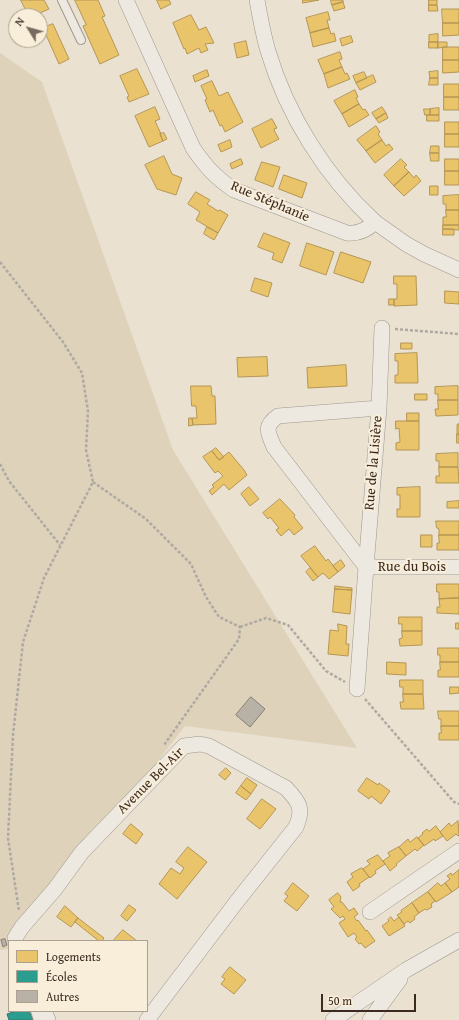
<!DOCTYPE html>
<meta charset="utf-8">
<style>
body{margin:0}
#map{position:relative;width:459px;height:1020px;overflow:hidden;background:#eae1d0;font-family:"Gentium Book Plus",serif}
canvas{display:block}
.legend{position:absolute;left:8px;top:940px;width:140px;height:72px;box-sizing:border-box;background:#f8eed9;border:1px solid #ada090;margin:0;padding:5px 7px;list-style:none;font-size:12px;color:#3c2a22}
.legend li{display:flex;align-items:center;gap:8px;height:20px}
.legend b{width:20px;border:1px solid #ada090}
.north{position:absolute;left:8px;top:8px;width:40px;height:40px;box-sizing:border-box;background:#f8eed9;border:1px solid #ada090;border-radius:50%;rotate:307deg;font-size:11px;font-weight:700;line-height:16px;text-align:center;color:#3c2a22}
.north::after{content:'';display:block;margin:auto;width:14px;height:18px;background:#796a5f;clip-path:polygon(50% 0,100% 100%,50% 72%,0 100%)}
.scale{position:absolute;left:321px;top:994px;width:95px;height:18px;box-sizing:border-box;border:2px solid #3c2a22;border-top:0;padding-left:5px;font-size:12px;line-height:14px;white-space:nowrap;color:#3c2a22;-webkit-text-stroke:3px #f8eed9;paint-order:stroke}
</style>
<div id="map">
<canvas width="459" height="1020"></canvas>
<ul class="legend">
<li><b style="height:11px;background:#e9c46a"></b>Logements</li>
<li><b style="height:11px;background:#2a9d8f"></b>Écoles</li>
<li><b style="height:11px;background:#b8b1a6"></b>Autres</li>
</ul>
<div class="north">N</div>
<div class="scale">50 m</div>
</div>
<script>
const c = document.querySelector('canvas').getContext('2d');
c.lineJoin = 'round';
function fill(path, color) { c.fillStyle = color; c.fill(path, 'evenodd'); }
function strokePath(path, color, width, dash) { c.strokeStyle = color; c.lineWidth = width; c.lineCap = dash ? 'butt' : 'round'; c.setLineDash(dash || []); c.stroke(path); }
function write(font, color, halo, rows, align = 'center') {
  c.font = font + ' "Gentium Book Plus",serif'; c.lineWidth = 4; c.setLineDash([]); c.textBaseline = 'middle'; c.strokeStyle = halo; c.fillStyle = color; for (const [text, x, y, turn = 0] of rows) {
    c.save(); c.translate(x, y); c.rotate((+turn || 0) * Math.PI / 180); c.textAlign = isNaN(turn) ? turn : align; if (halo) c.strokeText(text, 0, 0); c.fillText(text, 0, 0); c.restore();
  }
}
fill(new Path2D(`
 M0 53 42 82 173 450 357 748 185 726 19 941H9V949L1 950 0 949Z`), '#ded2bb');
const homes = new Path2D(`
 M21 0H44L49 9 33 16H29Z
 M75 0H98L105 16 102 17 119 55 100 64 83 26 86 25Z
 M157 0H169L171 4 161 9Z
 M303 0H319L303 3Z
 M331 0H343V2L332 5Z
 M429 0H437V5H429Z
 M343 2 345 8 334 11 332 5Z
 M429 5H437L438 11H429Z
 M442 9H459V23H443Z
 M328 12 330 20H327L329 28 310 33 306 18Z
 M191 15 199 30 206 27 214 43 205 44 208 50 201 53 199 48 187 54 185 48 184 49 173 23Z
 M443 23H459V35L443 36Z
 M53 24 69 59 59 64 43 28Z
 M329 28 331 34 334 33 336 41 313 47 310 33Z
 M438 34V42H429V35Z
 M351 36 353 42 342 46 340 39Z
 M246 41 249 55 237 58 234 44Z
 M429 42H438V48H429Z
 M438 42H447V47L438 48Z
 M443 47H459V60H443Z
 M340 52 342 59 339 60 342 67 324 74 318 60Z
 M443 60H459V72L443 73Z
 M342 67 345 74 347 73 350 79 328 88 324 74Z
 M137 69 149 94 129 102 127 97 129 96 120 76Z
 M207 70 209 76 195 82 193 76Z
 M438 71V78H430L429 72Z
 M364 72 367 78 356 83 353 76Z
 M373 75 376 82 360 90 356 83Z
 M430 78H438V85H429Z
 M212 81 219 96 228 92 243 122 225 132 222 125 220 126 213 110 210 112 205 100 207 99 201 86Z
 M444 84H459V97H444Z
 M355 90 358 97 356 98 359 104 342 114 334 101Z
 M444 97H459V110H444Z
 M359 104 363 110 365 109 369 115 349 127 342 114Z
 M155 107 160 119 155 121 161 134H160L163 141 149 147 135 116Z
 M382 107 386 113 376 119 372 113Z
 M439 108V115H430V109Z
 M424 109H430V115H425Z
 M386 113 388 118 379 123 376 119Z
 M427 115H439V121H427Z
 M272 119 277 128 274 129 275 132 279 139 261 148 252 129Z
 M445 122H459V134H445Z
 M376 126 380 132 378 134 382 140 366 151 357 140Z
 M164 133 167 139 163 141 160 134Z
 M445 134H459V147H445Z
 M230 140 232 147 221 152 218 145Z
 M382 140 386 146 389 144 393 149 375 163 366 151Z
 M431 146H439V153H430Z
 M430 153H439V161H431Z
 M164 156 172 174 182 178 176 195 157 189 145 165Z
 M241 159 243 164 232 169 230 164Z
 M401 159 407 165 404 167 409 172 394 186 384 175Z
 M445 159H459V171H445Z
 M262 162 280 167 273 187 255 180Z
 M445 171H459V185H445Z
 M409 172 414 178 416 175 421 181 404 196 394 186Z
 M284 175 307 183 302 198 279 189Z
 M430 186H438V195H430Z
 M196 192 210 200 207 204 218 211 220 210 228 215 218 233 196 220 200 212 188 204Z
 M459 195V210H446V204H443V196Z
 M446 210H459V225H443V217H446Z
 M443 225H459V230L443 229Z
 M207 227 218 233 214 240 204 234Z
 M443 229H454V235H443Z
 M264 233 290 243 282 263 272 259 274 253 258 247Z
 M307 243 334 252 326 275 300 266Z
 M341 252 371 262 363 283 334 273Z
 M394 276H416L417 305 394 306V299H397V284H394Z
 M255 278 272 283 268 297 251 291Z
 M445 291 459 292V304L445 303Z
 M389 299H394V305H389Z
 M401 343H412V349H401Z
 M417 353 418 383H395V375H398V361H395V354Z
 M267 357 268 376 238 377 237 358Z
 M346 365 347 386 308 388 307 368Z
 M191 386H211L212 396H215L216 424 193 425 192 418H197L196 406H192Z
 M458 386V400H438V394H435V387Z
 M415 394H427V400H415Z
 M438 400H458V415L436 416 435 409H438Z
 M407 413H419V421H407Z
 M189 418H192L193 425 189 426Z
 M396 421H419V450H396V443L400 442 399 428 396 429Z
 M459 424V434H457V425Z
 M457 434H459V443H457Z
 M216 448 224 457 219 460 212 451Z
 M212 451 219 460 229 452 244 470 247 475 229 490 224 484 212 495 209 491 214 487 212 485 223 476 218 471 215 473 203 457Z
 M458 453V467H439V461H436V454Z
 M439 467H458L459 483H436V476H439Z
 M249 487 259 499 250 506 241 494Z
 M420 487V517H397V509H400V495H397V488Z
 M280 499 295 515 294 517 303 528 294 535 289 529 281 536 276 530 279 528 270 517 268 519 263 513Z
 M459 501V508H447V502Z
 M436 521H459V535H439V529L437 528Z
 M421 535H432V547H421Z
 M439 535H459V550H437V543H439Z
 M315 546 326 561 328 559 338 572 329 579 323 573 318 577 301 556Z
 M341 560 345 566 338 572 333 566Z
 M310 568 318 577 313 581 306 572Z
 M437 584H459V598L439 599V592H437Z
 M335 586 352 588V590L335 589Z
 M335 589 352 590 350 614 333 612Z
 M459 598V614L437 613V607H440L439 599Z
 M399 617H422V631H402V624H399Z
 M456 623H459V629H456Z
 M338 624 347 626 346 644H349L348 656 328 654 330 630 338 631Z
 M402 631H422V645L400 646 399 639 402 638Z
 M438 648H459V662H440V655H438Z
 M387 662 406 663V675L387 674Z
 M440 662H459V677H438V670H440Z
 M400 680H423V694H403V687H400Z
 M450 687H459V693L450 694Z
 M403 694H423L424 709H401L400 702H403Z
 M438 711H459V726H441V719H439Z
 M441 726H459V740H439V733H441Z
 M226 768 231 773 225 780 219 775Z
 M247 778 257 785 251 794 241 786Z
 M367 778 378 785 379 783 390 791 381 804 371 796 369 799 358 791Z
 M241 786 251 794 246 800 236 793Z
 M262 799 276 809 260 829 247 819Z
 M458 821 459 835 458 836 456 834 447 841 440 832 449 823 451 826Z
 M131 824 143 834 136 844 123 834Z
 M436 826 443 836 435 841 434 839 424 846 418 838 423 834 422 833 427 829 429 831Z
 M417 837 424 845 417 851 415 849 406 856 399 847 408 839 410 842Z
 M188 847 207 862 177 899 159 884 171 868 180 874 184 868 176 862Z
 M399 847 406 856 396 864 397 865 390 871 383 861 390 856 388 853Z
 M378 855 385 864 375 871 376 873 370 878 363 869 370 864 367 861Z
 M362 868 369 877 359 884 360 886 353 891 347 882 353 877 351 874Z
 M459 870V887L452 892 445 883 450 879 447 876 451 873 452 875Z
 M293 883 309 896 297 911 284 901 288 896 285 894Z
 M438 883 441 886 445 883 452 892 436 902 428 892Z
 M428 892 435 901 431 904 432 907 427 910 425 909 419 913 412 903Z
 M338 893 341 897 340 902H342L349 911 354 908 358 914 354 917 357 921 358 920 366 931 367 930 375 941 365 948 361 943 359 944 355 939 357 937 354 933 348 937 339 923 345 919 343 916 340 918 331 909 334 907 329 900Z
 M412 903 419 913 414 917 415 919 410 923 408 921 404 924 397 915 402 912 401 911Z
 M129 905 136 910 127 921 121 916Z
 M65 906 78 918 71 927 57 917Z
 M391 917 394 921 399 917 405 926 389 936 382 926 389 921 388 920Z
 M78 918 104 938 102 941H99L75 922Z
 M123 930 137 941H113Z
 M230 967 246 980 234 994 221 984 225 979 222 977Z`);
fill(homes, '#e9c46a');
strokePath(homes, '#b59654', 1);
const schools = new Path2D(`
 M13 1011H29L33 1020H9L7 1014 13 1012Z`);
fill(schools, '#2a9d8f');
strokePath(schools, '#2f7a6e', 1);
const building = new Path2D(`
 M251 697 265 709 250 727 236 715Z
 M5 939 7 945 3 947 1 940Z`);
fill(building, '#b8b1a6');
strokePath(building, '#867e75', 1);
const lane = new Path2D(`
 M62 0 81 40
 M35 1011 38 1020`);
const street = new Path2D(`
 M126 0 193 148C206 167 215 177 234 190L347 233C358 234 367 230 375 222L406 244 424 254 459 270
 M257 0C260 17 263 34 268 51 287 115 326 177 375 222
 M379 408 382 328
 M357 689 366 567 274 447C268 432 263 427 278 416L379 408 366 567H459
 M370 912 459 851
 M16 941 15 938 22 927 55 889 82 852 184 746 200 744 209 746 286 788C299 802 304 808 296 827L238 900 147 1020
 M44 1011 48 1020
 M333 1020 406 970 459 940
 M370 1020 400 979`);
strokePath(lane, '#9e978c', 10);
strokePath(street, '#9e978c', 16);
strokePath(new Path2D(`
 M0 262 63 342 82 373 88 411 86 450 93 482 44 578 23 642 13 735 8 838 19 911
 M395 329 459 334
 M0 464 9 481 60 545
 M93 482 146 519 191 564 206 597 219 617 240 627 239 639 164 745
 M240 627 266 618 288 625 326 671 345 682
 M365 699 454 802 459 804`), '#aea9a1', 2.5, [3, 2]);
strokePath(lane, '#ede9e0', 8);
strokePath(street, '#ede9e0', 15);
write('14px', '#3c2a22', '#f8eed9', [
 ["Rue Stéphanie",270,202,23],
 ["Rue de la Lisière",374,463,-85],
 ["Rue du Bois",412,567],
 ["Avenue Bel-Air",151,781,-45]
]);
</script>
